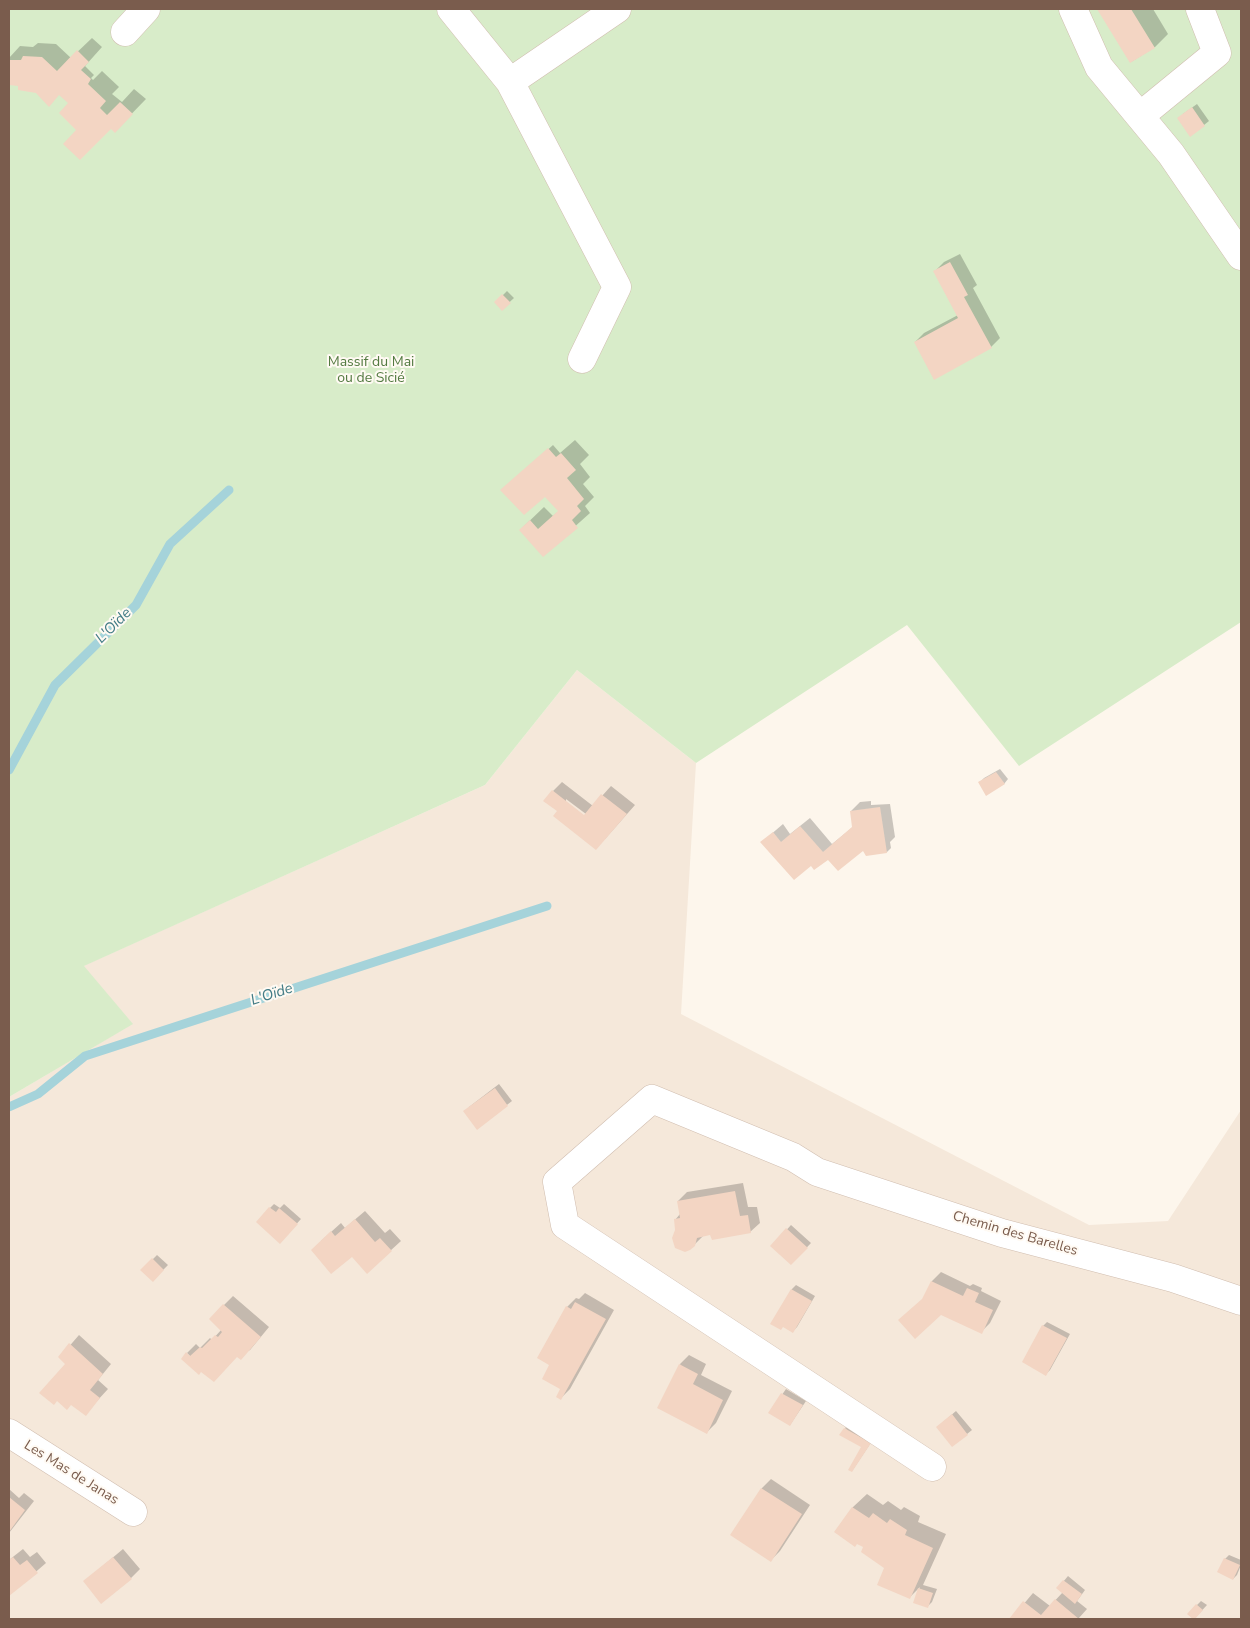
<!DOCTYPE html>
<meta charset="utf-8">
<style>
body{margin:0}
#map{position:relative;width:1250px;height:1628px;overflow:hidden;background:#fdf6ec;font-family:"Nunito Sans",sans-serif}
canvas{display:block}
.frame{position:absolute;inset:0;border:10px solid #7a5c4d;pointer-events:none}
</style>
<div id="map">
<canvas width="1250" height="1628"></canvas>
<div class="frame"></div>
</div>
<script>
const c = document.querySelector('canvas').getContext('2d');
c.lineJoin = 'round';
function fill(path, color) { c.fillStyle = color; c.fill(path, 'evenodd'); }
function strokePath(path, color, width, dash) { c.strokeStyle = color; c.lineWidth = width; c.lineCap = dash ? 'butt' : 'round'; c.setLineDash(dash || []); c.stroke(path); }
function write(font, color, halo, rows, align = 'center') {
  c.font = font + ' "Nunito Sans",sans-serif'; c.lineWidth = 4; c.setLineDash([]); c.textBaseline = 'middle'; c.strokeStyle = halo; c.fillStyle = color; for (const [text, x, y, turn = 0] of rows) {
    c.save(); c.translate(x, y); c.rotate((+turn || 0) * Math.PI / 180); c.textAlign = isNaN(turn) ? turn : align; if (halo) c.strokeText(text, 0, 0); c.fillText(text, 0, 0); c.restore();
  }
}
fill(new Path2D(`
 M577 670 696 763 681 1014 1089 1225 1168 1221 1241 1110V1619H9V1097L132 1024 83 966 485 785Z`), '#f5e8da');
fill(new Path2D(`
 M9 9H1241V622L1019 766 907 625 696 763 577 670 485 785 84 966 133 1024 9 1097Z`), '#d8ecc9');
fill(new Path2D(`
 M1099 9H1153L1168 34 1155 47 1131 62Z
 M92 38 102 47 85 66 94 75 91 78 93 80 102 71 119 87 112 94 122 102 134 89 146 99 115 131 111 128 78 130 70 103 60 93 36 91 18 85 9 84V58L20 46 33 47 38 43 56 44 71 58Z
 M1197 104 1209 121 1204 125 1183 114Z
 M960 254 977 285 973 288 1000 338 991 347 915 342 924 333 958 315 935 271 944 262Z
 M507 291 514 298 502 309 496 302Z
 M575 440 589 455 580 464 590 477 583 484 594 497 585 506 590 513 543 555 520 530 544 507 553 516 559 511 542 455 553 445 560 453Z
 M1000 769 1008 779 1004 784 980 782 984 778Z
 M562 782 593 806 611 786 635 805 605 839 559 811 553 791ZM566 799 590 817 588 819 566 802Z
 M871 801V805L890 804 895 837 890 842 891 848 887 852 864 849 828 858 811 865 762 842 783 824 790 834 810 818 832 844 854 826 851 811 860 802Z
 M499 1084 512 1101 477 1128 469 1107Z
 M743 1183 748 1207H757L760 1223 750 1232 704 1235 694 1245 676 1231 675 1220 680 1214 678 1201 687 1192Z
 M274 1204 280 1208 284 1204 301 1219 280 1242 270 1208Z
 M365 1211 385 1233 390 1229 401 1241 367 1272 352 1255 321 1241 341 1223 345 1228Z
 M791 1225 811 1243 791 1264 772 1246Z
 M157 1255 168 1265 153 1280 142 1270Z
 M941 1272 970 1286 973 1284 982 1288 981 1291 1001 1301 990 1323 981 1332 941 1314 924 1298 932 1281Z
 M796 1285 815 1296 797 1327 793 1331 783 1326 772 1324 792 1289Z
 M585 1293 614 1310 570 1389 561 1398 562 1388 551 1365 567 1307 576 1298 579 1299Z
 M233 1296 269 1327 250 1350 237 1356 214 1380 187 1353 196 1344 200 1348 210 1338 212 1340 222 1329 224 1305Z
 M1047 1322 1070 1334 1050 1370 1046 1374 1043 1326Z
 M79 1335 111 1364 98 1380 108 1389 85 1414 67 1363 60 1357Z
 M689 1355 706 1364 701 1375 732 1391 716 1423 707 1432 680 1364Z
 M786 1389 806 1401 790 1425 770 1412Z
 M956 1411 972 1430 967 1434 942 1423Z
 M849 1424 874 1438 852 1471 863 1447 845 1428Z
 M771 1479 810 1505 780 1551 771 1560 732 1535 762 1488Z
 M9 1489 19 1498 24 1493 34 1501 9 1533Z
 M867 1494 883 1505 888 1501 901 1510 904 1507 920 1516 918 1522 946 1534 923 1585 937 1589 932 1602 928 1606 915 1602 920 1587 910 1597 886 1567 865 1547 836 1532 853 1507Z
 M23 1549 30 1557 37 1552 46 1563 9 1595V1560Z
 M123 1549 140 1569 131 1578 85 1581Z
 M1229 1555 1241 1560V1565L1237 1575 1233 1579 1225 1559Z
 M1068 1576 1085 1590 1077 1601 1087 1609 1078 1619H1011L1033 1593 1050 1606 1063 1592 1058 1588Z
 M1201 1601 1207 1605 1194 1619 1188 1614Z`), '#0003');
strokePath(new Path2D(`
 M9 770 55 685 136 605 170 544 229 490
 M9 1107 38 1094 85 1056 547 906`), '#a5d3da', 9);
fill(new Path2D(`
 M1097 9H1131L1155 48 1130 63Z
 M77 50 89 62 81 70 91 79 88 84 106 101 100 108 107 115 120 102 133 114 115 133 111 129 80 160 63 144 76 130 59 113 68 103 59 95 49 107 36 93 18 90V86L9 85V60H21L23 56 42 57 57 71Z
 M1192 107 1205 126 1190 137 1177 118Z
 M950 262 968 295 964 297 992 348 934 380 914 342 958 318 933 271Z
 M502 294 511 303 502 311 494 302Z
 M548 448 556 457 561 453 576 470 567 478 584 499 577 506 581 511 572 520 578 528 543 557 519 530 530 520 538 529 558 511 545 497 524 515 500 490Z
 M996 772 1005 784 986 796 978 782Z
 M552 790 584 815 601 794 627 814 596 850 553 816 557 811 543 801Z
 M880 807 887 853 866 856 863 851 838 871 828 860 814 870 811 866 794 880 760 842 773 832 781 842 800 826 823 852 852 827 850 811Z
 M495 1088 508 1106 477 1130 463 1111Z
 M735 1191 740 1216 748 1215 751 1233 712 1240 710 1235 697 1238 695 1246 690 1250 685 1252 675 1248 672 1238 675 1230 674 1219 680 1218 677 1201Z
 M269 1207 276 1212 279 1208 298 1224 280 1244 256 1222Z
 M355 1219 375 1242 380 1238 392 1251 367 1274 352 1257 331 1274 311 1250 331 1231 335 1236Z
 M786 1228 808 1248 791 1265 770 1246Z
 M152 1258 164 1270 153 1282 140 1270Z
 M931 1281 963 1296 967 1288 979 1293 975 1302 993 1310 982 1334 941 1315 915 1339 898 1320 922 1299Z
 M791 1289 812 1301 793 1333 783 1327 781 1330 770 1324Z
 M575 1302 606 1319 561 1400 556 1397 560 1389 542 1379 549 1365 537 1358 566 1306 571 1309Z
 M223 1304 261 1337 241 1360 237 1357 214 1382 201 1372 199 1375 181 1359 186 1352 190 1356 200 1347 202 1348 215 1335 218 1337 222 1332 209 1319Z
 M1042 1325 1067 1338 1046 1376 1022 1362Z
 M69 1343 103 1374 90 1390 100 1398 86 1416 71 1405 67 1410 57 1401 54 1405 39 1393 65 1364 58 1357Z
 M679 1364 698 1374 693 1384 723 1400 707 1434 657 1408Z
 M781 1393 803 1405 790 1426 768 1413Z
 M952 1414 968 1435 952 1447 936 1427Z
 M844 1428 871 1443 852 1472 848 1470 861 1447 839 1435Z
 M761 1488 802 1514 771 1562 730 1535Z
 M9 1497 25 1510 9 1532Z
 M852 1507 869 1518 873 1513 887 1523 890 1519 907 1530 905 1535 933 1548 910 1599 877 1585 884 1568 861 1552 863 1547 857 1544 855 1547 834 1532Z
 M13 1557 20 1565 27 1560 38 1573 9 1596V1560Z
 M113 1557 132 1579 101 1604 83 1581Z
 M1224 1558 1240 1565 1233 1580 1217 1572Z
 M1063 1580 1082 1594 1075 1604 1056 1588Z
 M918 1588 933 1593 928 1608 913 1603Z
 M1055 1599 1079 1619H1009L1023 1601 1041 1615Z
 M1196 1604 1203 1610 1195 1619H1193L1187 1614Z`), '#f3d5c3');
const minor = new Path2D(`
 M451 9 510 82 617 287 582 359
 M1073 9 1099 67 1171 154 1241 256
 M125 32 146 9
 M510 82 617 9
 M1140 116 1217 53 1200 9
 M9 1433 133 1512
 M932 1467 565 1225 557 1182 652 1099 793 1157 817 1172 1002 1233 1173 1278 1241 1301`);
strokePath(minor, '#d1beb0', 29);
strokePath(minor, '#fff', 28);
write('14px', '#537a41', '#fffaf3', [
 ["Massif du Mai",371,363],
 ["ou de Sicié",371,379]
]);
write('14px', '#7a5c4d', '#fffaf3', [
 ["Chemin des Barelles",1015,1234,16],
 ["Les Mas de Janas",71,1473,32]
]);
write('italic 15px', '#437c86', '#fffaf3', [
 ["L'Oïde",114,626,-45],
 ["L'Oïde",272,995,-18]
]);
</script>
